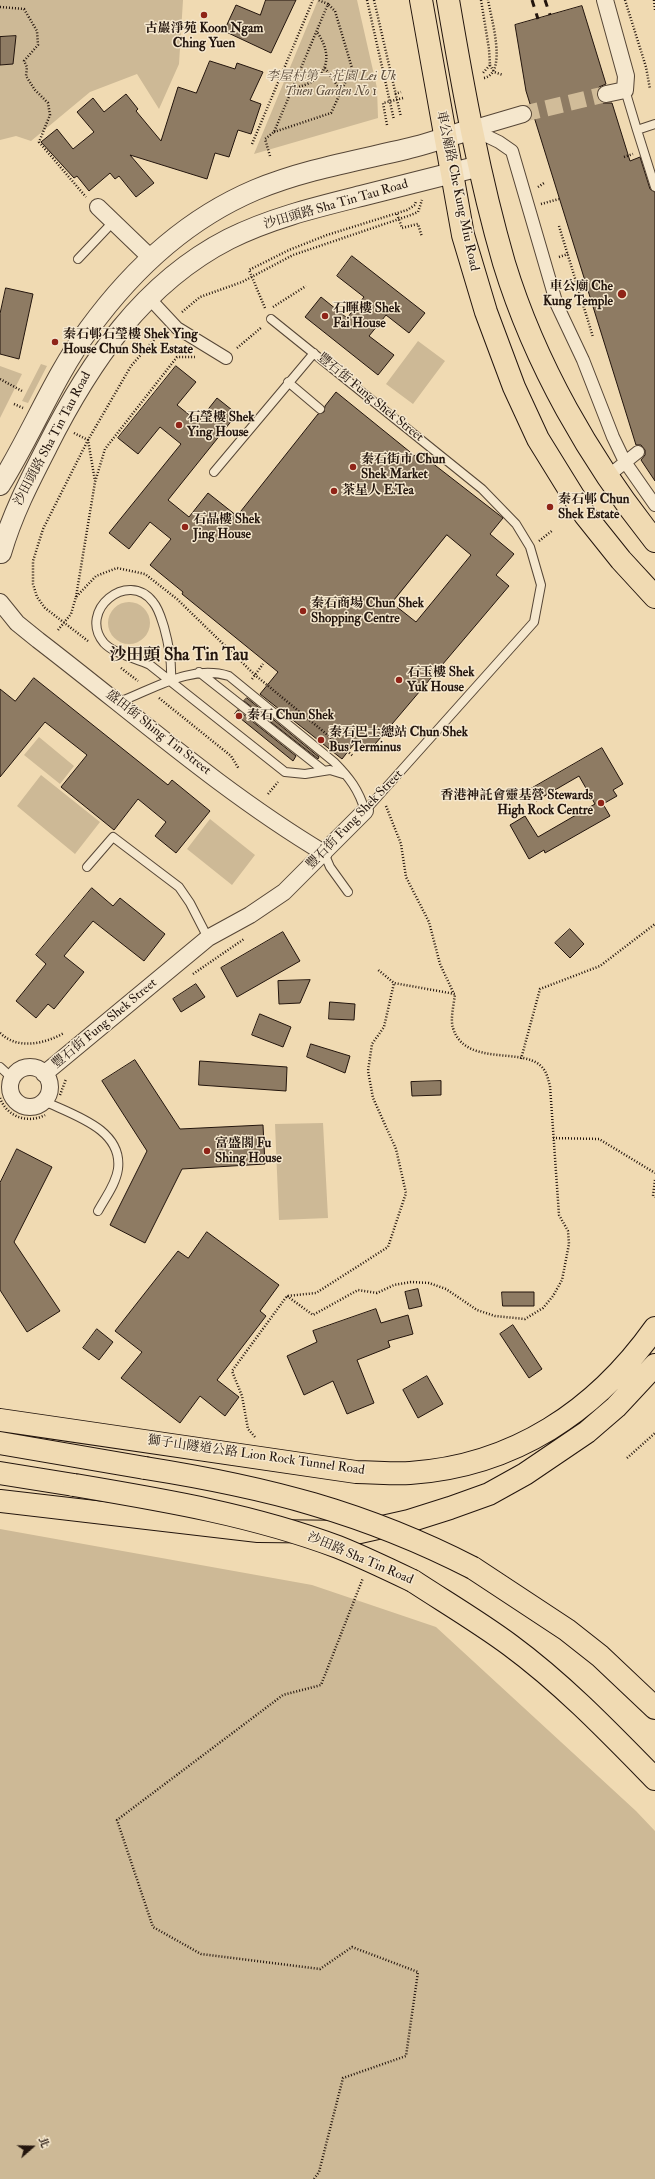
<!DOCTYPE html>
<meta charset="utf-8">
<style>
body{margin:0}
#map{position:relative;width:655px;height:2179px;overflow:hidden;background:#f0dab2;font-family:"IM FELL Double Pica","Noto Serif TC",serif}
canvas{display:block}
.north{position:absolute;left:12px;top:2127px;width:40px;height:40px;-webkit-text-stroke:3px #f5e7cd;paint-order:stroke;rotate:70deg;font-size:11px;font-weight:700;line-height:16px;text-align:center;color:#23150d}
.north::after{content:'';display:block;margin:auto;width:14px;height:18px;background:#23150d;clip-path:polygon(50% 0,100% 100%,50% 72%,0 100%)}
</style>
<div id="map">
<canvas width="655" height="2179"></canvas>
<div class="north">北</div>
</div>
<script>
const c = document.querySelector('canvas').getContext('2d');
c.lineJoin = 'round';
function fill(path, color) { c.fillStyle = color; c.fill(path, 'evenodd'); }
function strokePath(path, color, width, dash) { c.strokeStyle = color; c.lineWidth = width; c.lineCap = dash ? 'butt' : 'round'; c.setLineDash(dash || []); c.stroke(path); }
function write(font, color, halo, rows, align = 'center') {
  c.font = font + ' "IM FELL Double Pica","Noto Serif TC",serif'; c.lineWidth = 3; c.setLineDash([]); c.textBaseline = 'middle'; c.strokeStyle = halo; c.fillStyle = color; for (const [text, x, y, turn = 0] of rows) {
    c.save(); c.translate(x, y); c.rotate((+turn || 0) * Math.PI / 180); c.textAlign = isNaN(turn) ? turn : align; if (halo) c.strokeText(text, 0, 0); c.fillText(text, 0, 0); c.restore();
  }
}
fill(new Path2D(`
 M0 0H183L179 64 159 109 137 74 90 92 31 141 16 136 0 140Z
 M318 0H357L377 88 378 118 254 154Z
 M418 341 445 361 413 404 386 384Z
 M41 364 47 366 28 403 22 401Z
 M0 366 22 374 0 418Z
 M108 623a21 21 0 1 1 42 0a21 21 0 1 1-42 0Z
 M39 737 74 766 60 784 24 755Z
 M41 775 100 822 75 854 17 806Z
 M210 819 255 855 232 885 187 849Z
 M323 1123 328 1218 279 1220 275 1124Z
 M0 1529 312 1585 436 1627 636 1811 655 1831V2179H0Z`), '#cdb996');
const building = new Path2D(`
 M266 0H296L271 53 224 31 236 5 260 15Z
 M582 6 606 84 599 87 597 96 603 103H612L630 161 640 157 650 189 655 192V481L641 460 645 455V450L641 445H636L526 91 515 25Z
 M16 36 13 64 0 65V37Z
 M210 61 235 69 237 63 263 72 250 100 261 104 251 134 238 130 229 157 215 153 207 179 130 155 154 183 136 197 119 176 115 179 110 173 89 191 77 176 74 178 41 142 57 129 73 149 94 132 77 112 93 98 104 112 126 94 138 109 136 111 161 141 178 87 196 93Z
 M352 256 425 313 409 333 386 315 369 336 394 355 378 375 305 317 321 297 347 318 364 297 337 276Z
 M6 288 33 294 19 359 0 354V314Z
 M176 366 196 382 177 405 198 422 217 398 237 414 168 500 189 517 208 493 237 516 318 414 324 412 325 406 336 392 415 456 418 452 503 518 490 534 514 554 496 575 509 586 370 750 357 740 342 759 260 694 278 672 182 594 183 592 150 565 171 539 150 522 129 549 109 533 181 444 160 427 138 454 118 438ZM447 535 471 555 416 622 392 603Z
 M34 678 168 785 172 780 210 811 176 853 155 836 166 822 138 799 114 830 61 787 87 755 45 722 0 777V689L15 701Z
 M247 698 319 757 318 759 244 701Z
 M238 710 296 756 293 761 235 714Z
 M602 748 623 784 613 790 617 796 603 804 610 816 545 853 544 850 529 859 510 825 525 816 538 837 595 804 579 776 536 801 529 790Z
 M92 888 113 906 120 898 165 934 144 961 93 921 64 956 84 972 54 1009 48 1004 36 1018 16 1001 46 964 36 955Z
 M570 929 584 944 570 958 555 943Z
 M283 932 300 961 237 997 221 968Z
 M310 980 300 1003 279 1004 278 981Z
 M196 984 205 997 181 1012 173 999Z
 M330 1002 355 1004 354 1020 329 1019Z
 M260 1014 291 1027 283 1047 252 1035Z
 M311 1044 350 1056 345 1073 307 1057Z
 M135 1060 180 1129 263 1125 265 1164 182 1169 145 1243 110 1225 147 1151 102 1081Z
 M200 1061 287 1067 286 1091 199 1085Z
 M441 1081V1095L412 1096 411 1082Z
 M17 1149 52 1167 14 1242 60 1311 27 1332 0 1290V1183Z
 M207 1232 279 1285 260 1311 266 1316 217 1380 239 1397 225 1416 200 1396 180 1423 121 1378 142 1352 115 1331 178 1251 188 1258Z
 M418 1289 422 1306 409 1309 405 1292Z
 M502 1292H534V1306H503Z
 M376 1309 381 1323 408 1315 413 1334 388 1341 390 1347 357 1360 374 1403 347 1414 333 1381 304 1395 287 1356 317 1342 313 1331Z
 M513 1325 542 1369 529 1378 500 1334Z
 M97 1329 113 1342 99 1360 83 1348Z
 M427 1376 443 1404 418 1418 403 1390Z`);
fill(building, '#8e7b63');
strokePath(building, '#23150d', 1);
strokePath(new Path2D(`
 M523 114 606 94`), '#d1bc99', 16, [16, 8]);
const service = new Path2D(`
 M625 90 637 130 655 124
 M637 130 655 187
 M78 259 113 222
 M288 382 320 409
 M214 472 314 353
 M199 672 323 770
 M171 681C172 663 169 645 164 627 161 618 159 609 153 602 128 569 77 611 104 643 114 654 136 658 150 665L285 772 305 774 330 770 343 774
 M119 702C154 689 190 664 229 676L334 762C349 777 359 790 365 811L534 622 541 585 530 547 516 524 482 489 271 319
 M324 853 330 867 348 892
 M87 867 113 837 179 887 190 903 208 938
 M0 1067 12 1078
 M44 1101C73 1115 123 1129 118 1169 116 1184 105 1198 98 1211`);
const pedestrian = new Path2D(`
 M472 129 499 142 512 151 557 305 583 360 613 437 625 462 655 505
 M149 298 177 328 226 358
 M608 476 638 452`);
const minor = new Path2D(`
 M605 0 626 76 625 90 606 94
 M472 129 523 114
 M98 207 151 258
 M0 602 17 623 38 640C132 712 222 792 324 853
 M10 1087a20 20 0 1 1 40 0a20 20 0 1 1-40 0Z
 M44 1074 208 938 250 915 284 892 365 811`);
const tertiary = new Path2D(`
 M0 485C32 434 53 378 89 329 132 270 187 219 255 190 303 170 355 161 406 149 428 144 450 136 472 129
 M1 553C12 515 29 482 47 447 89 363 143 283 229 239 271 218 317 207 361 196 401 186 440 176 480 166`);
const primary = new Path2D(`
 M421 0 463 235 486 312 514 387 538 439 585 515 621 560 655 597
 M448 0C463 88 479 177 504 263 535 364 590 460 655 541
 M0 1420 356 1472C374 1472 392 1474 410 1473 514 1466 596 1411 655 1328
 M0 1501 258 1531 360 1532 409 1521 450 1508 489 1494 525 1474 587 1432 616 1407 655 1365`);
const motorway = new Path2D(`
 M0 1443 145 1468
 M0 1473 74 1485
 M473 1568 567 1630 600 1656 655 1708
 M413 1581C445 1602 479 1622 510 1645 563 1684 609 1732 655 1779`);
strokePath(service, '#564636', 10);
strokePath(pedestrian, '#564636', 14);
strokePath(minor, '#564636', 18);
strokePath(tertiary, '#564636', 22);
strokePath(primary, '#23150d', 24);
strokePath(motorway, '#23150d', 24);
strokePath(new Path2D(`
 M367 0 394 120
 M374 0 401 117
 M481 0 489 49 490 65 482 74
 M625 0 646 67 650 89
 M654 0 655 10
 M0 7 24 9 37 31 38 45 24 61 27 67 26 76 35 90 48 103 50 115 39 142 86 197
 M490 65 494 72 503 75
 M325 68 341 91
 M484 78C508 73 491 18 488 0
 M293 88C325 83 336 59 317 32
 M395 94 401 92
 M387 125 383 103 403 98
 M274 132 331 113 352 68 335 11 328 4
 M252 144 313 0
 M270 156 265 139 274 132 328 4 318 0
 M624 157 633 154
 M538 187 544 183
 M541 204 559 199
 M397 214 402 228 418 224 422 237
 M559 226 593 337
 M559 257 568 254
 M273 307 306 286
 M265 308 249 270 289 250 327 235 407 210 415 205 416 201
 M182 312 200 297 242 282 293 255 411 215 418 212 422 200
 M237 348 262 327
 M0 379 22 391
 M14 404 23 408
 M74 433 88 440 95 481
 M539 541 553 530
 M76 597 95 482 105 449 177 357H195
 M58 630 71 614 76 597 96 576 117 568 145 574 177 599 255 675 353 756
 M88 641 45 608 37 597 33 584V561L43 529 88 440 131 366 161 332
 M121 668 138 681
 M252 679 263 664
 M159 698 231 756 239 769
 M268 794 278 782
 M386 806 401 844 406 877 429 922 440 964 454 994
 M193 974 244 939
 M0 1033C18 1050 44 1044 64 1033
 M521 1059 540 989 600 966 655 924
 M60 1095 66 1079
 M0 1098C7 1117 28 1124 45 1115
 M553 1138 599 1139 655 1173
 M655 1180 653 1196 655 1197
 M287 1296 313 1315 358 1290 377 1293 394 1285 411 1282 429 1283 446 1289 477 1310 495 1316 525 1319 543 1308 553 1296 562 1280 569 1244 568 1231 559 1215 550 1086C548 1079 547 1072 541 1066 521 1047 465 1067 453 1028 450 1019 454 1004 455 994L394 983 377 969
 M255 1437 248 1429 242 1396 232 1371 287 1296 316 1293 388 1247 406 1193 396 1149 373 1098 368 1071 372 1044 384 1027 394 983
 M627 1458 655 1433
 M314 2179 319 2172 343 2078 406 2056 418 1972 352 1947 320 1969 201 1954 153 1927 117 1820 283 1695 321 1685 363 1578`), '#23150d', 2.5, [1, 2]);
strokePath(service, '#f5e7cd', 8);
strokePath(pedestrian, '#f5e7cd', 12);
strokePath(minor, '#f5e7cd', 16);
strokePath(tertiary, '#f5e7cd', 20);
strokePath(primary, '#f0dab2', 22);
strokePath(motorway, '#f0dab2', 22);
strokePath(new Path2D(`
 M532 0 538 19
 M545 0 550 15`), '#23150d', 3, [7, 7]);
const motorwayBridge = new Path2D(`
 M145 1468C265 1487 364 1512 473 1568
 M74 1485C163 1500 253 1515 338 1547 363 1557 388 1569 413 1581`);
strokePath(motorwayBridge, '#23150d', 24, []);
strokePath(motorwayBridge, '#f0dab2', 22);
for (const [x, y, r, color] of [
 [204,15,4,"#8f2418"],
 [622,294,5,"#8f2418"],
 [325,316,4,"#8f2418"],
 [55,342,4,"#8f2418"],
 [179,425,4,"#8f2418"],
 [353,467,4,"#8f2418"],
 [334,491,4,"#8f2418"],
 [550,507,4,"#8f2418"],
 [185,527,4,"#8f2418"],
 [303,611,4,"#8f2418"],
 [399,680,4,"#8f2418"],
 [239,716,4,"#8f2418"],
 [321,740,4,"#8f2418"],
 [601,803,4,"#8f2418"],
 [207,1151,4,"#8f2418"]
]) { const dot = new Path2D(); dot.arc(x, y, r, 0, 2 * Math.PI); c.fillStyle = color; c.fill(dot); strokePath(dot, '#f5e7cd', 1.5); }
write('bold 13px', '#23150d', '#f5e7cd', [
 ["古巖淨苑 Koon Ngam",204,29,"center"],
 ["Ching Yuen",204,44,"center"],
 ["車公廟 Che",613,287,"right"],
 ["Kung Temple",613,302,"right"],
 ["石暉樓 Shek",333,309],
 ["Fai House",333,324],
 ["秦石邨石瑩樓 Shek Ying",63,335],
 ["House Chun Shek Estate",63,350],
 ["石瑩樓 Shek",187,418],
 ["Ying House",187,433],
 ["秦石街市 Chun",361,460],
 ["Shek Market",361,475],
 ["茶星人 E.Tea",342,491],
 ["秦石邨 Chun",558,500],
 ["Shek Estate",558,515],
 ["石晶樓 Shek",193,520],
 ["Jing House",193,535],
 ["秦石商場 Chun Shek",311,604],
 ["Shopping Centre",311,619],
 ["石玉樓 Shek",407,673],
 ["Yuk House",407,688],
 ["秦石 Chun Shek",247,716],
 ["秦石巴士總站 Chun Shek",329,733],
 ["Bus Terminus",329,748],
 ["香港神託會靈基營 Stewards",593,796,"right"],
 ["High Rock Centre",593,811,"right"],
 ["富盛閣 Fu",215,1144],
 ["Shing House",215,1159]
], 'left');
write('italic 13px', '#5e4e3d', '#f5e7cd', [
 ["李屋村第一花園 Lei Uk",331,77],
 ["Tsuen Garden No 1",331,92]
]);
write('13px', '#23150d', '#f5e7cd', [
 ["車公廟路 Che Kung Miu Road",457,191,78],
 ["沙田頭路 Sha Tin Tau Road",336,205,-16],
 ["豐石街 Fung Shek Street",370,398,39],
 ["沙田頭路 Sha Tin Tau Road",53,439,-62],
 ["盛田街 Shing Tin Street",158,733,38],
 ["豐石街 Fung Shek Street",355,820,-46],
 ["豐石街 Fung Shek Street",105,1024,-40],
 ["獅子山隧道公路 Lion Rock Tunnel Road",256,1456,8],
 ["沙田路 Sha Tin Road",360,1559,23]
]);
write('bold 17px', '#23150d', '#f5e7cd', [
 ["沙田頭 Sha Tin Tau",179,656]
]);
</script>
